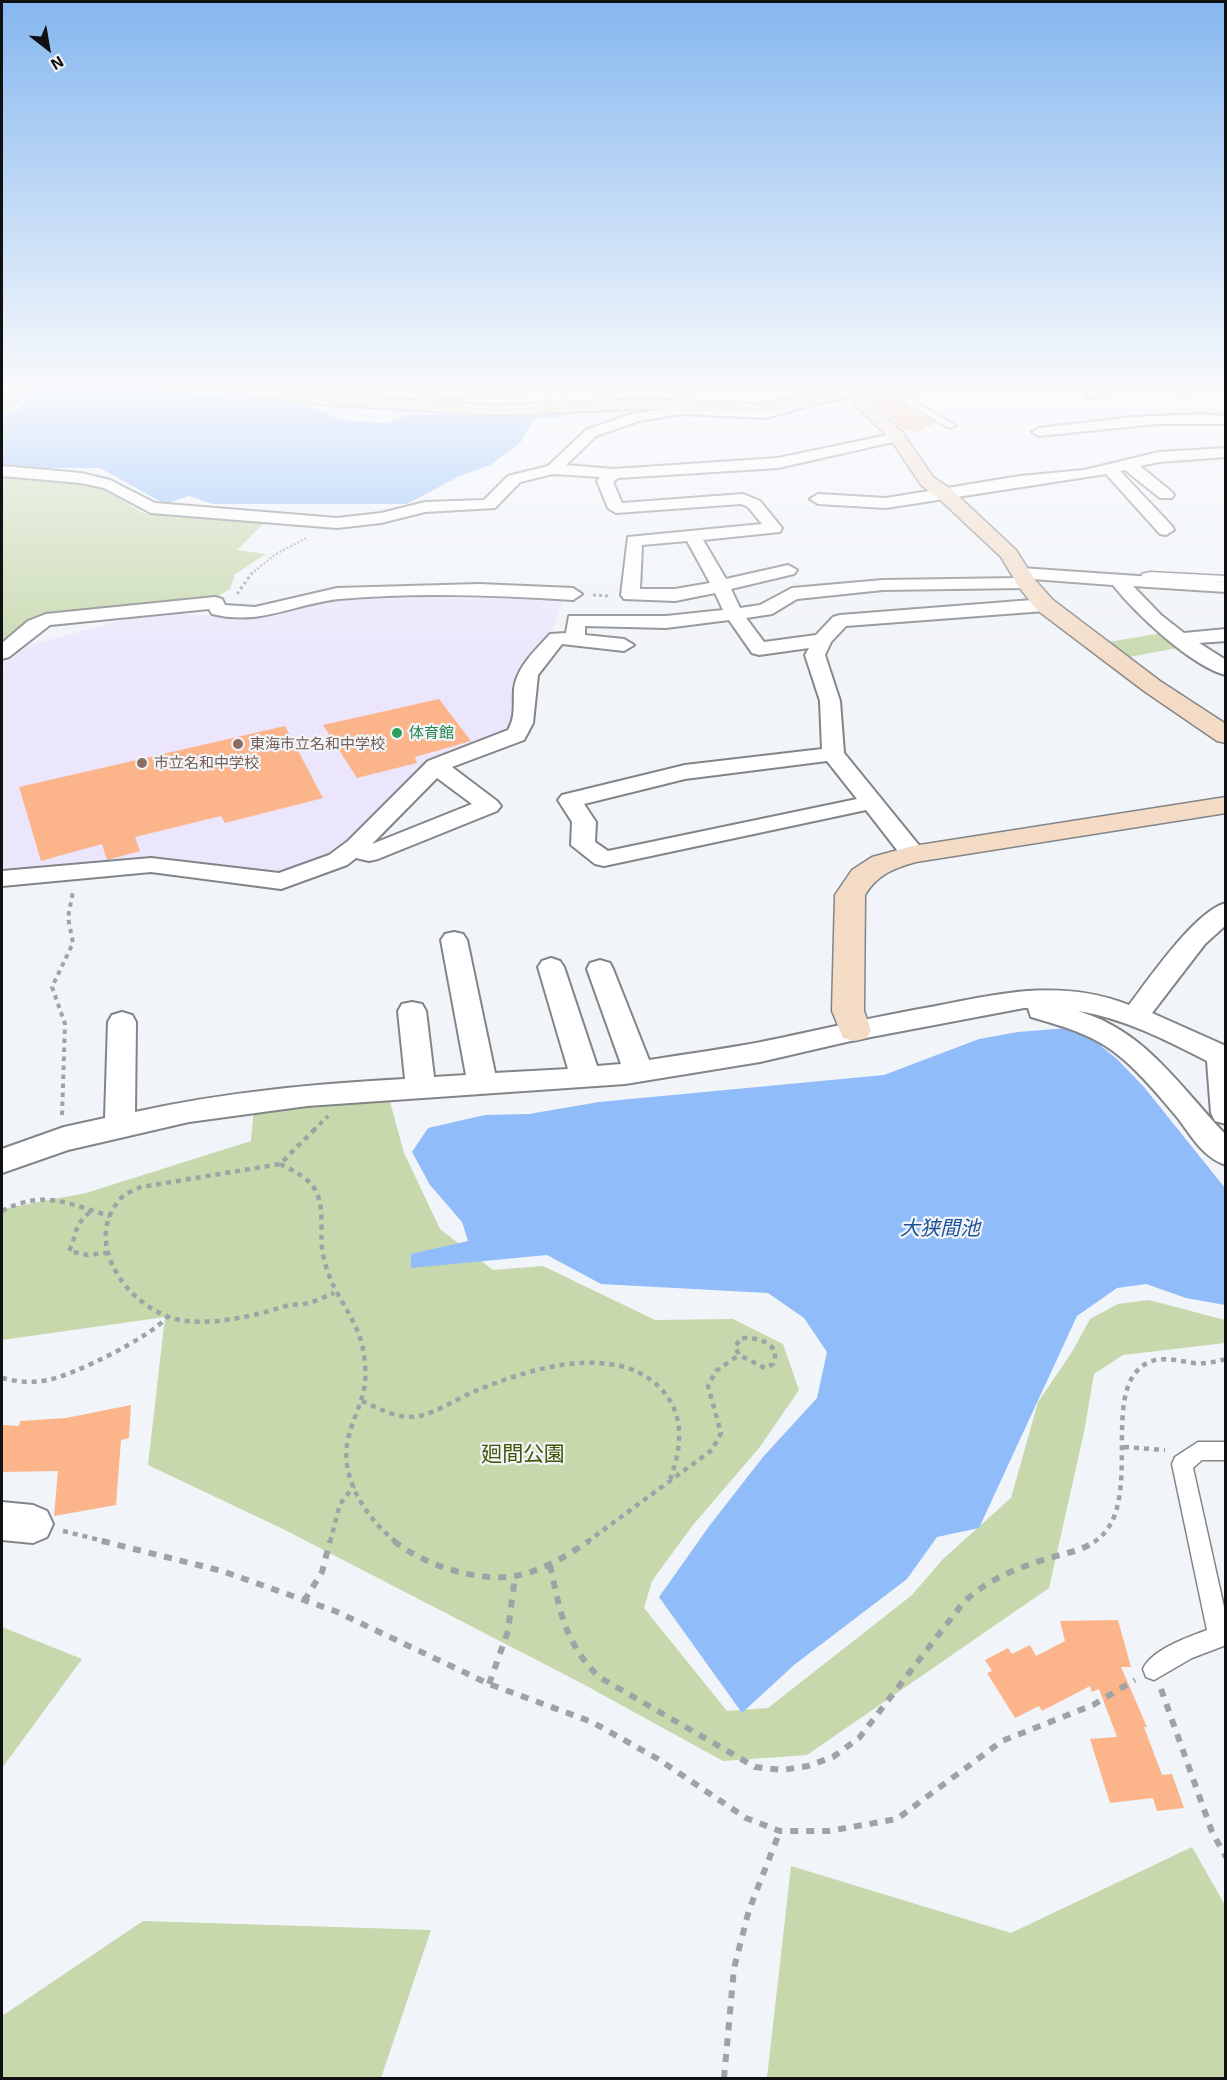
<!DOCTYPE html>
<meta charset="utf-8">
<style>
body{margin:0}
#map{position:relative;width:1227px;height:2080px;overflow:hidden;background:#f1f4f8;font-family:"Exo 2",sans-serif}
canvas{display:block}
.frame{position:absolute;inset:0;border:3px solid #0f1112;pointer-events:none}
.north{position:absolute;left:18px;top:18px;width:60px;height:60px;-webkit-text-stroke:4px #f1f4f8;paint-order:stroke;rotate:149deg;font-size:16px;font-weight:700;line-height:24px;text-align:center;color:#0f1112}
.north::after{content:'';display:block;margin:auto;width:21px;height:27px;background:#0f1112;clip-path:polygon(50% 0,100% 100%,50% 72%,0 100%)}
</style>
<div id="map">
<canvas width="1227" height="2080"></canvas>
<div class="frame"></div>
<div class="north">N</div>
</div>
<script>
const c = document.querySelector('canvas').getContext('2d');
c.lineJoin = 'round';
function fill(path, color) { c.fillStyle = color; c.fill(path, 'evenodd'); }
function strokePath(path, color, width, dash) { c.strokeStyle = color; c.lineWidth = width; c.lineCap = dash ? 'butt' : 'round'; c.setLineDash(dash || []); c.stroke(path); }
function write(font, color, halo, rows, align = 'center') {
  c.font = font + ' "Exo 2","Noto Sans JP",sans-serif'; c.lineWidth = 4.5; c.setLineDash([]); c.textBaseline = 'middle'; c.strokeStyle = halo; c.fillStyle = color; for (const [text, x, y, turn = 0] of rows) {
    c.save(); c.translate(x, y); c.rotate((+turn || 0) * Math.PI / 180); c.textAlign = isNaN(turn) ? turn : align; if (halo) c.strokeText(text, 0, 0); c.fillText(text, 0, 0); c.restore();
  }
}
fill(new Path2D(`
 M429 594 565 596 553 630 514 684 516 726 432 762 337 855 280 876 153 859 2 873V663L30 645 150 613 235 616 339 597Z`), '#ebe6fc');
fill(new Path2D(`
 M2 389H27L14 410 2 413Z
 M2 471 100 487 143 513 266 521 237 550 266 554 235 574 230 589 215 598 25 626 2 644Z
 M1168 632 1188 646 1129 657 1108 642Z
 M389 1098 404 1153 440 1229 493 1270 543 1266 655 1320 733 1319 783 1344 799 1390 759 1448 693 1525 652 1581 644 1608 727 1711 768 1708 912 1595 943 1559 1011 1498 1038 1402 1072 1352 1090 1319 1118 1304 1149 1300 1225 1320V1343L1123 1355 1094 1374 1084 1432 1049 1588 807 1755 723 1761 583 1684 285 1530 148 1465 165 1317 2 1340V1209L86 1193 251 1141 254 1107Z
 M2 1627 82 1659 2 1768Z
 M1192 1847 1225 1905V2078H767L791 1866 1011 1933Z
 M143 1921 431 1930 381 2078H2V2016Z`), '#c6d8ac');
fill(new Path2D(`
 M31 389H148L207 396 230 394 301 403 342 420 386 423 411 414 536 415 521 442 490 465 458 477 407 504H213L189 496 165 504 100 468H43L2 464V414L17 411Z
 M1068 1028 1095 1041 1117 1059 1144 1087 1225 1188V1305L1186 1298 1146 1284 1117 1288 1077 1316 979 1528 937 1537 907 1579 794 1665 742 1713 659 1597 710 1525 763 1457 817 1398 827 1352 804 1318 768 1293 601 1284 547 1255 411 1268V1254L468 1241 462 1222 430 1185 412 1152 428 1128 485 1115 529 1114 599 1102 884 1075 979 1039 1018 1032Z`), '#90bcfa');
strokePath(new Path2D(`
 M525 417 564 415`), '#90bcfa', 4);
fill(new Path2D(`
 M894 391 908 407 936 423 916 432 902 429 869 396Z
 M439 699 471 741 415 757 417 763 357 778 323 725Z
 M285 726 323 798 225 823 221 816 135 837 140 851 107 860 102 844 41 861 19 787Z
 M131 1405 129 1438 121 1440 116 1505 54 1516 58 1471 2 1472V1425L19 1426 20 1421 66 1418Z
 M1118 1620 1131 1667H1121L1147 1727H1144L1162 1775 1172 1774 1184 1808 1157 1811 1153 1798 1110 1803 1090 1739 1117 1737 1099 1689 1092 1692 1090 1686 1042 1711 1039 1706 1015 1718 987 1673 992 1671 985 1660 1008 1648 1012 1654 1030 1645 1036 1656 1065 1641 1060 1621Z`), '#fcb58b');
const lane = new Path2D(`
 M895 389H903L915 401 956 426 949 428 909 405Z
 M1150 572 1226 576V582L1150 578 1148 584H1142V574Z
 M1198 1442H1226V1460H1202L1193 1468 1226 1616V1645L1192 1658 1154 1680 1146 1677 1143 1669C1151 1650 1188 1637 1207 1630L1172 1464 1175 1457Z`);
const street = new Path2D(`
 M459 389H527L520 393 446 398 439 394 446 390Z
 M543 389H557L568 408 566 411H556Z
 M1095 389H1117L1097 397H1087V391Z
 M1172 389H1187L1189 392 1182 396Z
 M803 399 808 400V406L766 418 682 414 639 421 596 436 566 465 614 469 778 458 897 433 902 434 904 437 902 440 778 468 618 478 613 482 622 503 743 494 760 501 782 528 780 532 703 540 726 579 788 565 797 570 794 574 731 589 740 608 760 605 792 588 883 580 1018 578 1012 573 1021 568 1226 582V592L1133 586 1161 615 1184 633 1226 629V641L1199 643 1226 660V675C1192 667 1134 612 1113 585L1032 579 1035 583 1026 588 883 590 797 599 772 614 746 618 764 642 816 635 833 617 840 615 1045 599 1054 605 1045 611 846 626 831 642 825 655 840 701 844 753 922 849 925 854 922 859 913 861 904 859 866 810 604 866 595 864 571 845 572 822 558 800 562 795 685 765 822 749 820 701 805 655 809 648 759 655 752 653 729 620 666 628 585 626V635L624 639 634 645 624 651 562 644 538 675 533 723 524 740 452 767 497 801 501 806 497 811 378 859 369 861 356 858 347 865 281 889 151 872 2 886V871L151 858 279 873 329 855 348 841 428 761 508 730C516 717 513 703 514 689 517 666 536 650 550 634L566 633 569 616H666L723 610 715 593 675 601 624 599 621 595 628 537 762 524 748 507 741 504 616 513 608 508 597 481 600 477 553 474 520 482 495 508 425 512 381 523 337 528 151 513 104 488 81 483 2 476V466L81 473 110 480 155 503 337 518 381 513 425 502 484 500 508 476 548 466 586 430 631 414 682 406 765 410ZM687 541 710 583 675 589H640L642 545ZM827 761 857 799 608 851 595 842 596 822 584 804 685 779ZM437 778 472 804 372 844Z
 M1203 414 1226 416V424H1156L1039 436 1032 432 1039 428 1132 417Z
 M1226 448V457L1159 462 1140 466 1172 492 1174 495 1172 498H1160L1125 470 1120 471 1172 526 1174 530 1166 535 1160 534 1106 474 886 508 818 504 810 499 818 494 886 498 1020 476 1084 470 1159 452Z
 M479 584 573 588 582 594 573 600C495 595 416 592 339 599 294 604 260 626 212 614L209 609 50 625 9 657 2 659V643L28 621 46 614 215 597 222 599 225 605 255 607 337 588Z
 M1226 903V925L1205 944 1152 1013 1226 1046V1124L1215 1121 1211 1113 1207 1061C1166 1040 1123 1018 1078 1011 1146 1031 1179 1086 1226 1135V1165C1202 1157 1191 1135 1177 1117 1160 1097 1143 1076 1123 1059 1096 1035 1065 1027 1031 1017L1028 1008H1024L855 1040 760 1062 625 1084 307 1106 189 1122 68 1150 2 1173V1149L64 1127 105 1118 108 1022 112 1015 122 1012 132 1015 136 1022 135 1112C225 1092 314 1084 405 1079L398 1011 402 1004 412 1002 422 1004 426 1011 434 1077 466 1075 441 940 445 934 454 932 463 934 467 940 495 1073 568 1069 538 967 542 961 551 958 560 961 564 967 597 1066 621 1064 587 969 590 963 600 960 610 963 613 969 649 1060C686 1054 724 1049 761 1042 820 1030 877 1016 936 1006 1003 993 1062 979 1129 1005 1149 979 1195 911 1226 903Z
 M2 1502 33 1505 47 1511 53 1524 47 1537 33 1543 2 1540Z`);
const secondary = new Path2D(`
 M228 389H275L326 395 497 405 646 399 758 404 845 389H880L878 392 864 395 903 433 933 477 951 489 1016 550 1035 580 1053 600 1160 681 1226 724V743L1217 741 1144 691 1037 610 1019 587 1001 557 937 497 921 485 891 440 848 398 758 414 646 409 497 415 326 405 236 394Z
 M1226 797V813L916 862C894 868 877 875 865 895L864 1011 871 1030 867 1038 855 1041 843 1038 832 1011 835 895 852 870 872 857 913 846Z`);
strokePath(lane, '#828588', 3);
strokePath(street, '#828588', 4);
strokePath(secondary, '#828588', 3);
strokePath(new Path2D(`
 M251 574 276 554 306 538`), '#a0a3a6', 2, [2, 2]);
strokePath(new Path2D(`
 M237 594 252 573
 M593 595 610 596`), '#a0a3a6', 3, [3, 3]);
strokePath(new Path2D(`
 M62 1115 65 1024 52 987 73 943 68 917 73 892
 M313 1131 328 1116`), '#a0a3a6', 4, [4.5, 4.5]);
strokePath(new Path2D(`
 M315 1129 280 1164 141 1187C135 1190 126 1193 121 1198 78 1245 134 1316 187 1321 221 1324 253 1316 286 1306 293 1304 301 1305 308 1303 317 1301 326 1296 334 1293
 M280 1164C294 1171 308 1177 316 1191 326 1211 318 1238 324 1259 334 1302 362 1318 365 1364 368 1398 355 1409 348 1439 339 1478 367 1519 396 1542
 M2 1211C44 1189 69 1204 110 1216
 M90 1212C71 1229 79 1231 69 1251L88 1255 106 1253
 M742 1338C757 1338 767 1340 776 1352L773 1364 765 1368 739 1355 735 1346Z
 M2 1378C18 1382 32 1383 48 1380 74 1375 151 1337 167 1317
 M362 1401C380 1409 399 1420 419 1416 438 1412 456 1399 473 1392 527 1369 618 1340 663 1391 686 1417 681 1452 669 1482
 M1124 1447 1165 1450
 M63 1531 108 1542
 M330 1542 340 1504 354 1486
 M587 1542 712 1450 721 1433 708 1386 716 1371 739 1355
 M1094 1542C1149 1507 1095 1387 1149 1362 1164 1356 1179 1361 1194 1363 1205 1364 1215 1362 1226 1359`), '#a0a3a6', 4.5, [5, 5]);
strokePath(new Path2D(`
 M102 1541 222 1571 335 1611 489 1684 592 1722 658 1759 746 1818 780 1831H829L897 1819 1002 1741 1093 1705 1135 1680
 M394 1541C424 1565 476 1582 515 1576 542 1571 567 1556 589 1541
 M550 1565C560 1611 564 1642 599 1677L755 1767 782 1770 808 1766 833 1757 859 1738 963 1603C986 1580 1017 1568 1049 1558 1067 1553 1080 1551 1096 1541
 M304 1601 322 1572 330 1541
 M489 1684 508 1631 515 1576
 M1161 1689 1212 1832 1226 1857
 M724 2078 734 1968 749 1910 780 1831`), '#a0a3a6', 6, [8, 8]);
fill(lane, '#fff');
fill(street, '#fff');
fill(secondary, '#f4dbc5');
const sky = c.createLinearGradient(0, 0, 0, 680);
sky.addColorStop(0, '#85b7ef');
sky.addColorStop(0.57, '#f9fafc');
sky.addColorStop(1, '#f9fafc00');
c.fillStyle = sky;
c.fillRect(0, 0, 1227, 680);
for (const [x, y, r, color] of [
 [397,733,6,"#2e9e5b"],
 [238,744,6,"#8d6e63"],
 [142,763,6,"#8d6e63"]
]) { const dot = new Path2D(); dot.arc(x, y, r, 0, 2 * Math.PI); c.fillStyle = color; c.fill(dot); strokePath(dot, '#f1f4f8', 2); }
write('15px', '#27864d', '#f1f4f8', [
 ["体育館",409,733]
], 'left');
write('15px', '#785e54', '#f1f4f8', [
 ["東海市立名和中学校",250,744],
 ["市立名和中学校",154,763]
], 'left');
write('italic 20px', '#1c529a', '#f1f4f8', [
 ["大狭間池",940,1228]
]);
write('21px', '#405603', '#f1f4f8', [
 ["廻間公園",523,1454]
]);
</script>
